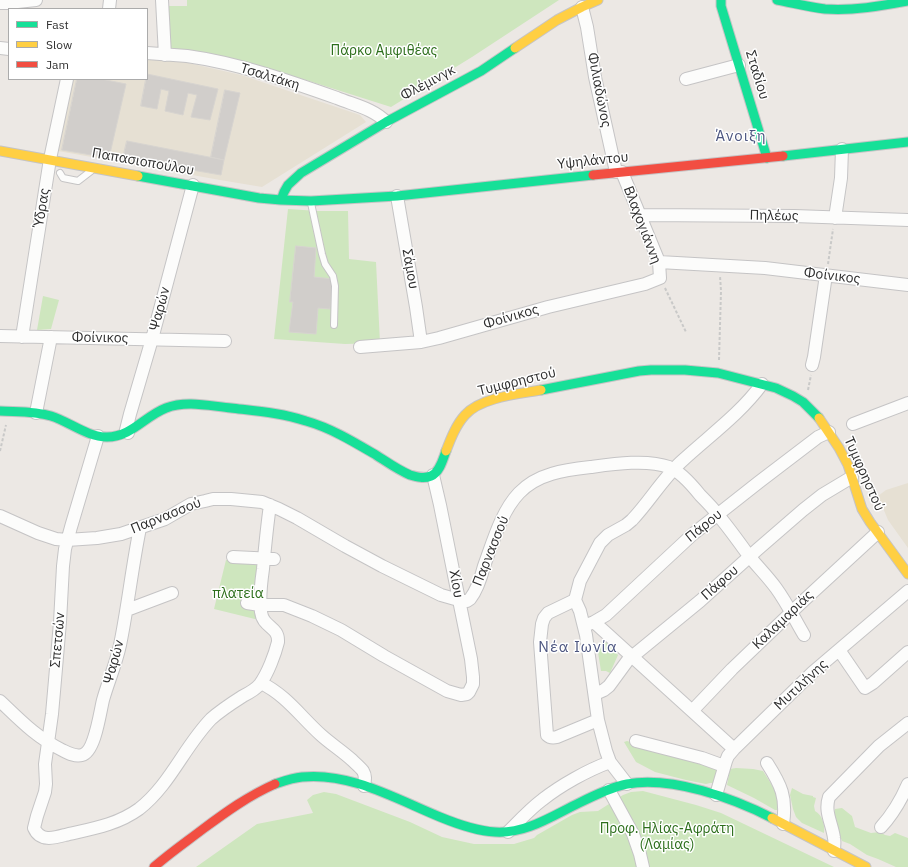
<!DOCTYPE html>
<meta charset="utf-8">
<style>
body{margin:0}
#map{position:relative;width:908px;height:867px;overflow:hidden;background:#ece8e4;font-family:"IBM Plex Sans",sans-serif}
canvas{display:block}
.legend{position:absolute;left:8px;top:8px;width:140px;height:72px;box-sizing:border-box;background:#fff;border:1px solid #ababab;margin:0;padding:5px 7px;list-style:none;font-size:12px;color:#2e2e2e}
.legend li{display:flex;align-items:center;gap:8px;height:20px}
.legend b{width:20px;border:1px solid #ababab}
</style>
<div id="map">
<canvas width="908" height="867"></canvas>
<ul class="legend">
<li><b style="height:5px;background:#16e098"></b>Fast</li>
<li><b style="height:5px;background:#ffcf43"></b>Slow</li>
<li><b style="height:5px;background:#f24e42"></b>Jam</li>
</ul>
</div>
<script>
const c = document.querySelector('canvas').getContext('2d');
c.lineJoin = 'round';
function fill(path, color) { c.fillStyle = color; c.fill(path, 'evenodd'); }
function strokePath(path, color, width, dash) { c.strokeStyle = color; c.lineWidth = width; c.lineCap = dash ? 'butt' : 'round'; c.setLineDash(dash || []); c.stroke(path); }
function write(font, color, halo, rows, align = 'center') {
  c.font = font + ' "IBM Plex Sans",sans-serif'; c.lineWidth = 3; c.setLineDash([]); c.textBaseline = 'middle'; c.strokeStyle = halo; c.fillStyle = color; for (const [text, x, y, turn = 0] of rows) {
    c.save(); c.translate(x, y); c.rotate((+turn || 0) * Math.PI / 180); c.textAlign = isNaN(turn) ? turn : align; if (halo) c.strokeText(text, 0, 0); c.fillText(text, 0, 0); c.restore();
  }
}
fill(new Path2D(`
 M147 59 180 61 241 75 360 115 366 122 262 187 220 180 58 151 72 79H147Z
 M908 483V548L888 520 878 496 886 490Z`), '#e6e0d3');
fill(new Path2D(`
 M187 0H559L472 57 391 107 309 81 248 63 169 52 167 6H187Z
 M288 209 318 211H348L349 259 376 262 380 343 345 344 274 339Z
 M43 296 59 300 51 329 37 330Z
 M226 560 260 561 259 620 214 609Z
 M604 640 618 655 610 673 606 671H601L597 646Z
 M627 741 718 768 715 783H710L706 784 686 780 655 772 636 762 624 742Z
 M736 768 753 769 763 771 770 782 778 797 780 810H775L754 798 727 785 730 769Z
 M792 788 803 794 813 796V797L816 798 814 806 815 811C822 815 825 824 824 833L802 823 796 817 793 809 790 795Z
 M643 791 696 805 721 813 834 867H196L257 824 313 813 307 800 313 795 324 792 336 794 410 822 442 837 474 844H514L534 838 537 835 572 815 580 812 598 811 623 795 631 792Z
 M842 808 852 816 855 827 871 833 880 832 885 835 890 836 895 833 908 838V867H896L878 859 867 855 850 844 842 841 833 818 835 809Z`), '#cee6be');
const building = new Path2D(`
 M147 74 218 89 210 120 191 117 197 95 188 93 183 115 165 111 169 91 161 89 157 109 141 106Z
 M77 79H101L126 84 109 158 62 150Z
 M225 90 240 93 224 160 211 157Z
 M127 141 224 160 221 175 123 158Z
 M296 246 316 248 314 277 333 279 330 309 318 308 316 334 289 332 293 302H290Z`);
fill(building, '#d1cecb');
strokePath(building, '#d7d4d0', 1);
const lane = new Path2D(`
 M60 173 63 178 78 181 91 171
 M311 203 322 254 325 264 333 276 335 286 334 325`);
const street = new Path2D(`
 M162 0 165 55
 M0 3H8L36 0
 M582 7 587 27 595 77 616 172
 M109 9 110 0
 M0 48 9 49
 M147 53C160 54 174 55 187 56 238 63 289 81 337 98 354 105 374 109 386 122
 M686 79 739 65
 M397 196 416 307 421 342
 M640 215 794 216 908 220
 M835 218 841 178 842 149
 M659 262 765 268 908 285
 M0 336 225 341
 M22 337 50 159 67 79
 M360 347 421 342 439 338 548 307 645 284 660 278 659 262 622 172
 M812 365 814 357 826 275
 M36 413 51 337
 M853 424 908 403
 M128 433 126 430 130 414 152 339 193 185
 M98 436 71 527 65 549 63 566 60 622 55 680 52 714 45 764 46 784 45 792 37 816 34 828C40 842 54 838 65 835 91 829 117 825 139 809 170 785 184 747 211 719 221 710 232 703 243 696 249 693 256 689 260 684 268 673 275 654 278 642 279 626 263 628 261 612 259 598 261 583 263 569 265 547 267 526 270 505
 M0 516 38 533 56 539 67 540 97 538 121 534 165 519 191 504 205 501 213 499H231L262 502 279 509 297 518 345 546 382 566 441 595 462 601H467L470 599C477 590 481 578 484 566 493 542 501 512 519 493 538 473 565 470 591 467 613 464 647 459 669 467 681 472 692 485 700 495 706 501 713 508 718 515 729 528 739 542 749 556 758 567 768 577 776 588 787 603 795 620 804 635
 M233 557 274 559
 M575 600 548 613 544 618 542 624 540 642 547 735C550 738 553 738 557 737L598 720
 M247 603 260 605H284L312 616 341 630 384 656 447 691 461 695 467 694 469 692 473 684V677L471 659 459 600 440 505 433 475
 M127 610 172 593
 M594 622 734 749
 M584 626 594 622 606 615 693 534 759 482 818 437 829 432
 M839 650 865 688 873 683 908 652
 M261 683C286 695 301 717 321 735 331 744 342 751 352 760 355 763 360 767 363 771 366 776 365 780 364 786
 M595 694 604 690 609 686 628 660 700 601 758 549 803 510 822 495 852 477
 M0 701C21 721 36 737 62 750 68 753 75 757 82 755 95 752 100 712 103 700 108 682 116 664 120 645 128 606 132 567 140 528
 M692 711 732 669 801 603 878 532
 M636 741 702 758 724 766
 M767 763C781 785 787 797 783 824
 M627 784 610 762 606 751 598 720 586 635 580 611 575 600 580 581 600 543 608 535 626 525 632 520C650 501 663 478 682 461 709 436 740 414 762 384
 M609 790 633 834 640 854 643 867
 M716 795 726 761 728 756 734 749 813 672 908 591
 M881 827C893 814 901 800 908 784
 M508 832C519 821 530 809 542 800 561 785 588 770 610 762
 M834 851C834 846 835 842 834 838 832 823 824 812 829 797L879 746 908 723`);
const fast = new Path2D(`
 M721 0V6L767 158
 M777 0C793 3 809 7 825 9 853 11 881 6 908 1
 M783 156 908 142
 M138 176 259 198 281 200 311 201 397 196 593 175
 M281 200 284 192 288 185 301 173 386 122 481 71 515 48
 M541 390 639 371 651 370H685L718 373 776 388 793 396 803 402 819 418
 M0 411C17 412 35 411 51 416 70 422 87 437 107 437 131 437 145 416 166 408 186 400 210 406 231 408 256 411 282 413 306 421 331 428 354 442 376 455 387 462 398 470 410 475 417 477 424 479 431 476 440 472 443 459 446 451
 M275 784C284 781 292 778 302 777 350 772 396 799 440 817 457 824 476 831 495 832 526 834 552 816 579 803 593 796 612 787 627 784 672 776 733 798 772 818`);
const slow = new Path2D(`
 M515 48 557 20 582 7 598 0
 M0 151 138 176
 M819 418 839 448 848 465 862 509 870 522 908 574
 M446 451C451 438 456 425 465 415 481 397 519 394 541 390
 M772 818 866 867`);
const jam = new Path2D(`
 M593 175 783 156
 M154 867C170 853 186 842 203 829 226 812 248 796 275 784`);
strokePath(lane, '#c5c4c5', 8);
strokePath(street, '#c5c4c5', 14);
strokePath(fast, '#c5c4c5', 11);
strokePath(slow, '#c5c4c5', 11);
strokePath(jam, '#c5c4c5', 11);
strokePath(new Path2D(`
 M828 264 833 229
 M665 288 686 332
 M719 360 721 291 720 276
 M808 390 811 375
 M0 451 6 425`), '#c9c9c8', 2, [3, 2]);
strokePath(lane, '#fcfcfb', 6);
strokePath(street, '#fcfcfb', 12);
strokePath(fast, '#16e098', 9);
strokePath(slow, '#ffcf43', 9);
strokePath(jam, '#f24e42', 9);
write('14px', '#2c6e1b', '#fff', [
 ["Πάρκο Αμφιθέας",384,51],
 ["πλατεία",238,594],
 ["Προφ. Ηλίας-Αφράτη",667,829],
 ["(Λαμίας)",667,845]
]);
write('14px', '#2e2e2e', '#fff', [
 ["Σταδίου",757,75,73],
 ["Τσαλτάκη",270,77,17],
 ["Φλέμινγκ",428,83,-28],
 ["Φιλιαδώνος",599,90,79],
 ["Υψηλάντου",593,161,-6],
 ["Παπασιοπούλου",143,162,10],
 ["Ύδρας",42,208,-81],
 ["Πηλέως",774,216,1],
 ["Βλαχογιάννη",642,225,69],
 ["Σάμου",410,269,80],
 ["Φοίνικος",832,276,7],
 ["Ψαρών",160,309,-75],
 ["Φοίνικος",511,317,-16],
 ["Φοίνικος",100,338,1],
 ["Τυμφρηστού",517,382,-14],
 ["Τυμφρηστού",864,474,66],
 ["Παρνασσού",166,516,-22],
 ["Πάρου",704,526,-39],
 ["Παρνασσού",491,551,-68],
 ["Πάφου",720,583,-42],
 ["Χίου",456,584,80],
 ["Καλαμαριάς",783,620,-44],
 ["Σπετσών",58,640,-85],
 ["Ψαρών",114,662,-75],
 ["Μυτιλήνης",801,685,-43]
]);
c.letterSpacing = '1px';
write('15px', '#4d5680', '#fff', [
 ["Άνοιξη",741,137],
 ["Νέα Ιωνία",578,648]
]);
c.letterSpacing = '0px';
</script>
